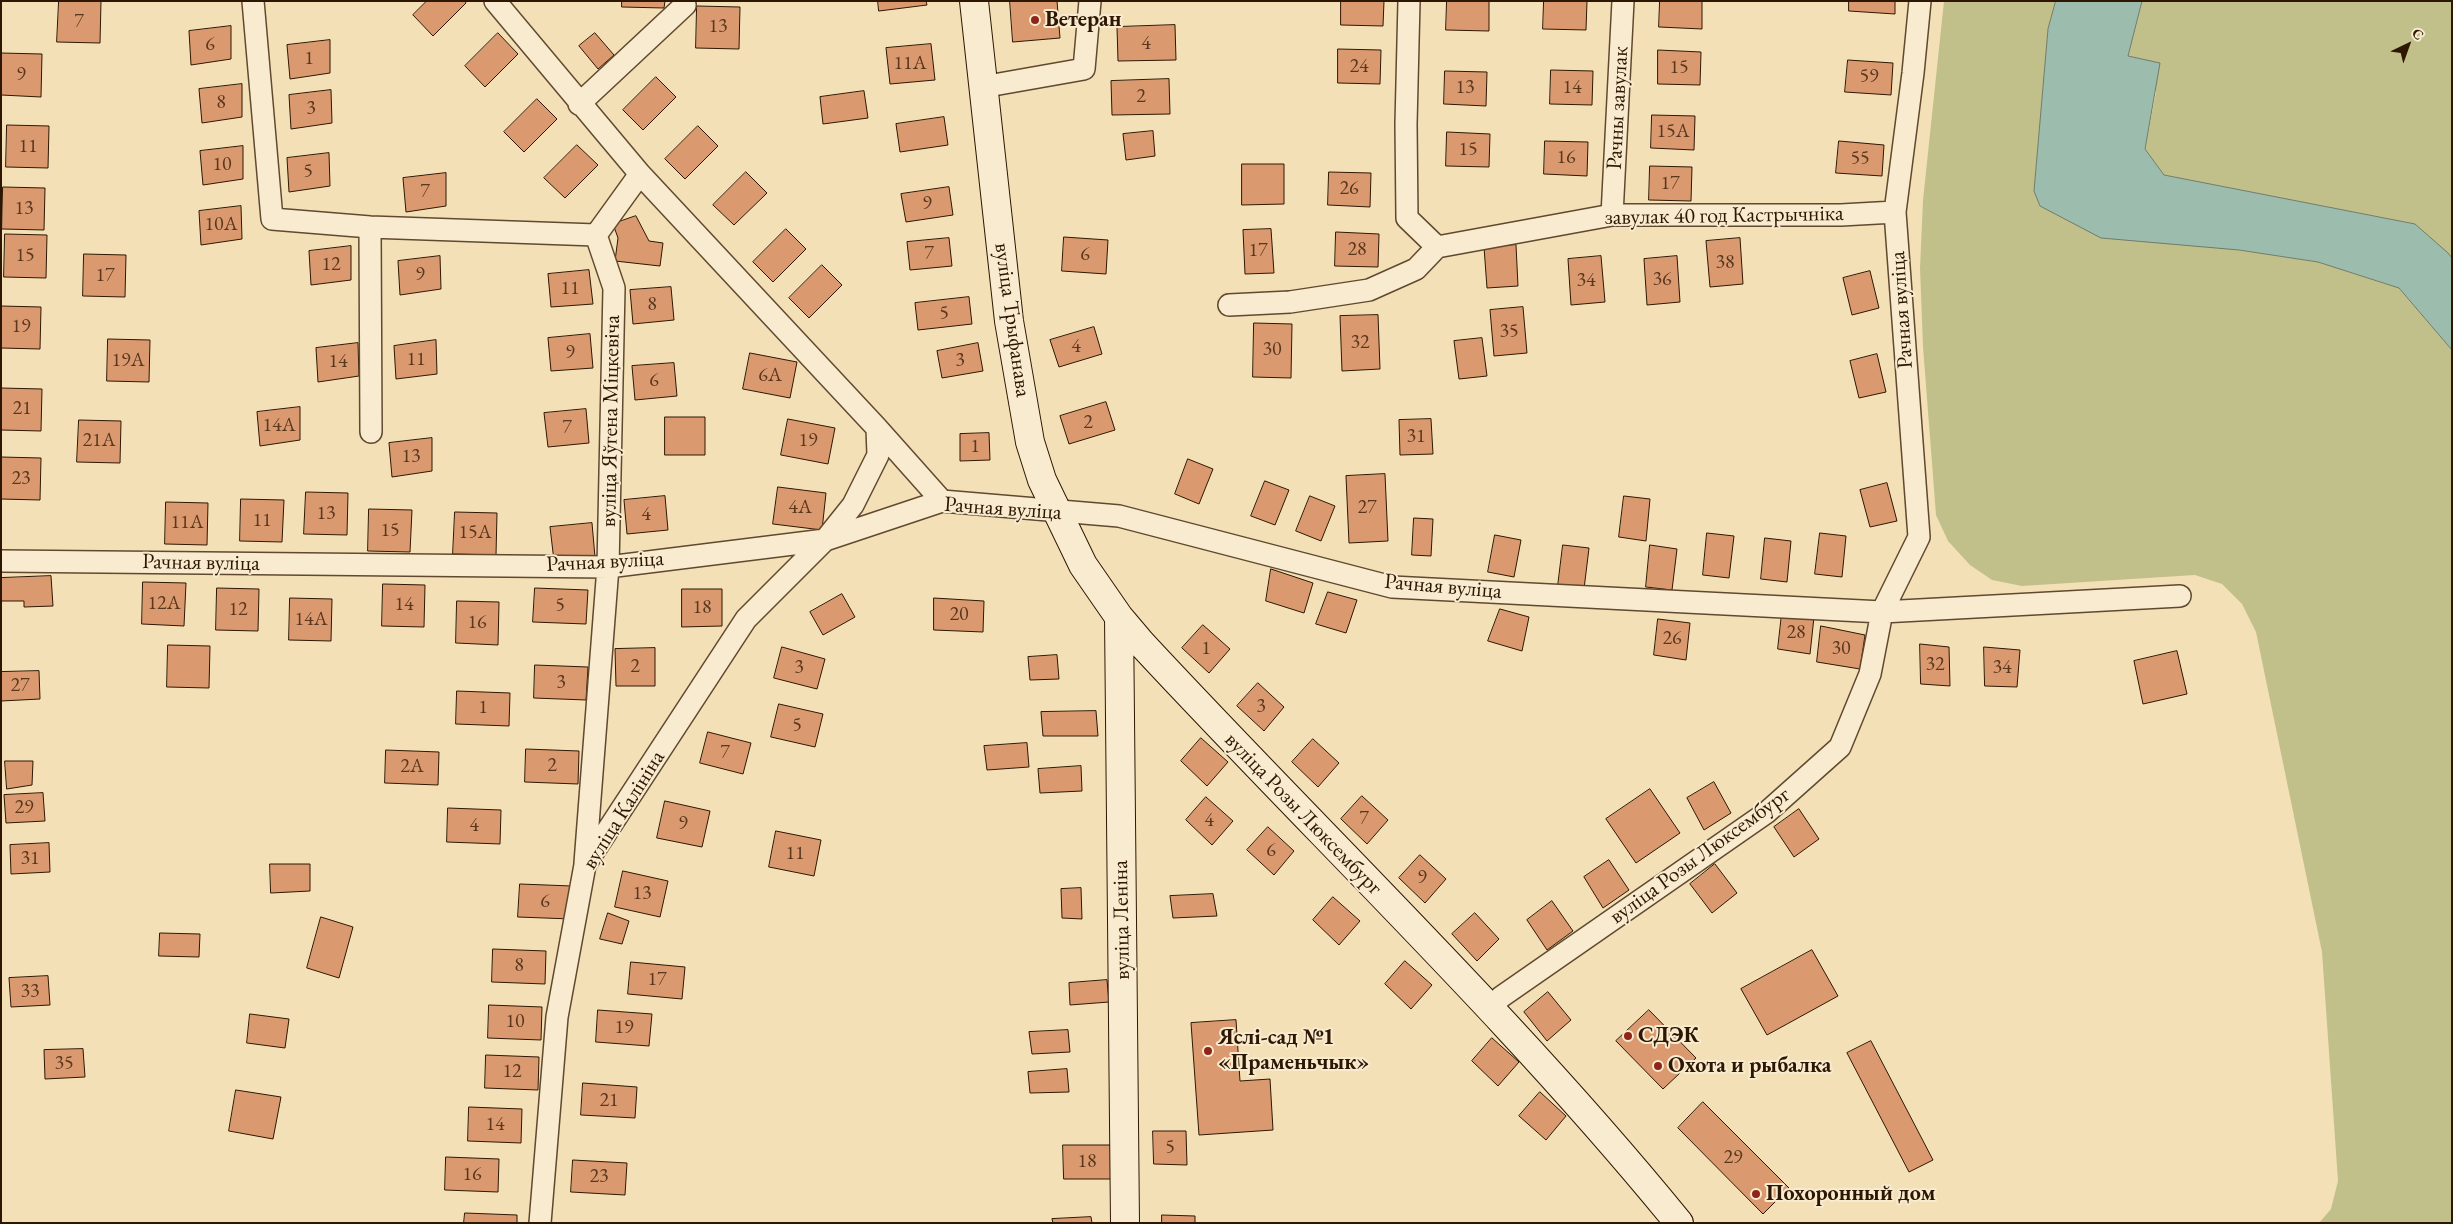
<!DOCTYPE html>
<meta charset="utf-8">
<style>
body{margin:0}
#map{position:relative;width:2453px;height:1224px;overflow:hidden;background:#f4e0b7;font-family:"EB Garamond",serif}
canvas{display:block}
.frame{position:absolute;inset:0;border:2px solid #2e1702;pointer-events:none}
.north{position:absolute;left:2383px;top:20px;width:50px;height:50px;-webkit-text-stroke:4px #f8ebd0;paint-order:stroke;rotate:42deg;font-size:14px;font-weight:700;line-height:20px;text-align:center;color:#2e1702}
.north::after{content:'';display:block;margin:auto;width:18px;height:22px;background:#2e1702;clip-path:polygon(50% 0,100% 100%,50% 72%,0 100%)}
</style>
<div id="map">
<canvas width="2453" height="1224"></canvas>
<div class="frame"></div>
<div class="north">С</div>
</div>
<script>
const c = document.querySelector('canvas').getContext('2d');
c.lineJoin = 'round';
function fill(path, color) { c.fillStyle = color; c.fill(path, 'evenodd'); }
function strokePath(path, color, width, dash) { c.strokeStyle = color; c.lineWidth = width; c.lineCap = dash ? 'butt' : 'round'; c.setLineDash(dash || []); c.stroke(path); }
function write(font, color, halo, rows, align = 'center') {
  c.font = font + ' "EB Garamond",serif'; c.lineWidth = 4; c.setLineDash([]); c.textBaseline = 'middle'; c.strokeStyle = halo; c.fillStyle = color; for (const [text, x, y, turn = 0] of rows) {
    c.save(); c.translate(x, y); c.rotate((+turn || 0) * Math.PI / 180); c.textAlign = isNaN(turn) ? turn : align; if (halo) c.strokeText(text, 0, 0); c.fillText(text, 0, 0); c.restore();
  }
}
fill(new Path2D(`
 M1944 1H2056L2048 29 2034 191 2040 206 2239 250 2318 262 2399 288 2452 350V1223H2319L2331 1209 2338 1181 2322 952 2256 632 2242 604 2222 584 2195 575 2022 586 1992 580 1970 565 1948 541 1936 515 1923 347 1920 268 1923 200Z
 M2142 1H2452V258L2415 224 2164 175 2145 149 2156 92 2128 56Z`), '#c2c08a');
const water = new Path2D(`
 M2056 1H2142L2128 56 2160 63 2145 149 2164 175 2415 224 2448 253 2452 258V350L2399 288 2318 262 2239 250 2101 238 2040 206 2034 191 2048 29Z`);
fill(water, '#9cbdae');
strokePath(water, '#707b69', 1);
const building = new Path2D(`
 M59 1H101L100 43 57 42Z
 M427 1H465L466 3 433 36 413 15Z
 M622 1H665L664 8 622 7Z
 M878 1H926L927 5 879 11Z
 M1010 1H1057L1060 38 1013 42Z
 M1341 1H1384L1383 26 1341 25Z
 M1447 1H1489V31L1446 30Z
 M1544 1H1587L1586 30 1543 29Z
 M1660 1H1702V29L1659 27Z
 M1849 1H1895V14L1849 11Z
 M697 6 740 7 739 49 696 48Z
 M1175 25 1176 60 1118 61 1117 27Z
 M231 26V59L191 65 189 31Z
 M498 33 518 54 485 87 465 66Z
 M595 33 614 55 598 69 579 46Z
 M330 40V73L290 79 287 45Z
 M931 44 935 80 890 84 886 48Z
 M1338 49 1381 50 1380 84 1338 83Z
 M1658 50 1701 52 1700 85 1658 84Z
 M1 53 42 54 41 97 1 95Z
 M1848 60 1893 63 1891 95 1845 92Z
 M1551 70 1593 71 1592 105 1550 104Z
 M1445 71 1487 72 1486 106 1444 104Z
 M656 77 676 97 643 130 623 110Z
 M1169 79 1170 114 1112 115 1111 81Z
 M242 84V117L202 123 199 89Z
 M331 90 332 123 291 129 289 95Z
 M864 91 868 118 823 124 820 97Z
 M537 99 557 119 524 152 504 132Z
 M1652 115 1695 116 1694 150 1651 148Z
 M944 117 948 145 900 152 896 124Z
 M7 125 49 126 48 168 6 167Z
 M698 126 718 146 685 179 665 159Z
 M1153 131 1155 156 1126 160 1123 134Z
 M1447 132 1490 134 1489 167 1446 166Z
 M1545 141 1588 142 1587 176 1544 174Z
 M1839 141 1884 145 1882 176 1836 173Z
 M577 145 598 165 565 198 544 178Z
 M243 146V179L203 185 200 151Z
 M329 153 330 186 289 192 287 158Z
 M1242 164H1284V204L1242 205Z
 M1650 166 1692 167 1691 201 1649 200Z
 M746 172 767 193 734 225 713 205Z
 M1329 172 1371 173 1370 207 1328 205Z
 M446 173V206L406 212 403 178Z
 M3 187 45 188 44 230 2 229Z
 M949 187 953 215 906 222 901 194Z
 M241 206 242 239 201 245 199 211Z
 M636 216 649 241 663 243 660 266 615 261 618 238 613 224Z
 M786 229 806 249 773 282 753 262Z
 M1271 229 1274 273 1245 274 1243 230Z
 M1336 232 1379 234 1378 267 1335 266Z
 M5 234 47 235 46 278 4 277Z
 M1064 237 1108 240 1106 274 1062 271Z
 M949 238 952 266 910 270 907 242Z
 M1740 238 1743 284 1710 287 1706 241Z
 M1516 245 1518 286 1487 288 1484 247Z
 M351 246V280L311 285 309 251Z
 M84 254 126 255 125 297 83 296Z
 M440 256 441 289 400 295 398 261Z
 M1601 256 1605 302 1571 305 1568 259Z
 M1677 256 1680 302 1647 305 1644 259Z
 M822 265 842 285 809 318 789 298Z
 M589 270 593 304 551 307 548 274Z
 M1870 271 1879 308 1852 315 1843 278Z
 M671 287 674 320 633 324 630 290Z
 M969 297 972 324 918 330 915 303Z
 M1 306 41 307 40 349 1 348Z
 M1523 307 1527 353 1494 356 1490 310Z
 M1378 315 1380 369 1342 371 1340 316Z
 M1254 323 1292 324 1291 378 1253 377Z
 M1094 327 1102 354 1059 367 1050 340Z
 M590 334 593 368 551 371 548 338Z
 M1482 338 1487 376 1459 379 1454 341Z
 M108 339 150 340 149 382 107 381Z
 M436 340 437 374 396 379 394 346Z
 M358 343 359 376 318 382 316 348Z
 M978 343 983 371 942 378 937 351Z
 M750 353 797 362 790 398 743 389Z
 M1877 354 1886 392 1859 398 1850 361Z
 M674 363 677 396 635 400 632 366Z
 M1 388 42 389 41 431 1 430Z
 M1106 402 1115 430 1069 444 1060 416Z
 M300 407V440L260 446 257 412Z
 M586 409 589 443 548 447 544 413Z
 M665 417H705V455H665Z
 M788 419 835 428 828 464 781 455Z
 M1431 419 1433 454 1400 455 1399 420Z
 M79 420 121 421 120 463 77 462Z
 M989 433 990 460 960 461V434Z
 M432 438V471L392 477 389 443Z
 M1 457 41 458 40 500 1 499Z
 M1188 459 1213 469 1199 504 1175 494Z
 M1385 474 1388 541 1349 543 1346 476Z
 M1265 481 1289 490 1275 525 1251 516Z
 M1887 483 1897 521 1870 527 1860 490Z
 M778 487 826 493 822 530 773 524Z
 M306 492 348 493 347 535 304 534Z
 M665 496 668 530 627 534 624 500Z
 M1310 496 1335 506 1321 541 1296 531Z
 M1624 496 1650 499 1646 541 1619 537Z
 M241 499 284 500 282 542 240 541Z
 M166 502 208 503 207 545 165 544Z
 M369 509 412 510 410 552 368 551Z
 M455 512 497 513 496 555 453 554Z
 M1414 518 1433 519 1431 556 1412 555Z
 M592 523 595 557 554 561 550 527Z
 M1707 533 1734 536 1729 578 1703 575Z
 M1820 533 1846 536 1842 577 1815 574Z
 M1495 535 1521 540 1514 577 1488 572Z
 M1765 538 1791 541 1787 582 1761 579Z
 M1563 545 1589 548 1584 589 1558 586Z
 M1650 545 1677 549 1672 590 1646 587Z
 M1271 569 1313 583 1304 613 1266 601Z
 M51 576 53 606 24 607V601H1V578Z
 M143 582 186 583 184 626 142 624Z
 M383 584 425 585 424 627 382 626Z
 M217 588 259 589 258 631 216 630Z
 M535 588 588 590 586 624 533 622Z
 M682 589H722V626L682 627Z
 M1328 592 1357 600 1346 633 1316 624Z
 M842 594 855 617 823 635 810 612Z
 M290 598 332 599 331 641 289 640Z
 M934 598 984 601 983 632 934 630Z
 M457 601 499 602 498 645 456 643Z
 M1500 609 1529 617 1522 651 1488 641Z
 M1782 613 1814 617 1810 654 1778 649Z
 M1658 619 1690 623 1686 660 1654 655Z
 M1203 625 1230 649 1209 673 1182 648Z
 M1821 626 1865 635 1860 669 1817 662Z
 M1920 644 1949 647 1950 686 1921 684Z
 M168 645 210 646 209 688 167 687Z
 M782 647 825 659 817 689 774 678Z
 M1984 647 2020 650 2017 687 1985 686Z
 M655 648V686H616L615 649Z
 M2177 651 2187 694 2143 704 2134 661Z
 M1057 655 1059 679 1030 680 1028 657Z
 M535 665 588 667 586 700 534 698Z
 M39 671 40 699 1 701V672Z
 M1258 683 1284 707 1264 731 1237 706Z
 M457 691 510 693 509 726 456 724Z
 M779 704 823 714 815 747 771 737Z
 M1096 711 1098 736H1043L1041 712Z
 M708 732 751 743 743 774 700 763Z
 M1201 738 1228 762 1207 786 1181 761Z
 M1313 739 1339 763 1318 787 1292 762Z
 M1027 743 1029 767 987 770 984 746Z
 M526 749 579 751 578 784 525 782Z
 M386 750 439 752 438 785 385 783Z
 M5 761H33L32 785 7 789Z
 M1081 766 1082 791 1040 793 1038 769Z
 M1714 782 1731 813 1704 830 1687 798Z
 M1650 789 1680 833 1636 863 1606 819Z
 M43 793 45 821 6 823 4 795Z
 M1362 796 1388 820 1367 844 1341 819Z
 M1206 797 1233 821 1212 845 1186 820Z
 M665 801 710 811 702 847 657 838Z
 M448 808 501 810 500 844 447 842Z
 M1799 809 1819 839 1794 857 1774 827Z
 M1268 827 1294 851 1274 875 1247 850Z
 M776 831 821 840 814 876 769 867Z
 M49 843 50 872 11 874 10 845Z
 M1420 855 1446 879 1425 903 1399 878Z
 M1609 860 1629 890 1603 908 1584 877Z
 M270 864H310V891L271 893Z
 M1715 864 1737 893 1712 913 1690 884Z
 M623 871 668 881 660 917 615 907Z
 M520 884 572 886 571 919 518 917Z
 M1081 888 1082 919 1062 918 1061 889Z
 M1213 894 1217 916 1173 918 1170 896Z
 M1333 897 1360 921 1339 945 1313 920Z
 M1552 901 1573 931 1547 950 1527 920Z
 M608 913 629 921 622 944 600 939Z
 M1475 913 1499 939 1477 961 1452 934Z
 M321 917 353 927 339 978 307 968Z
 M160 933 200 934 199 957 159 956Z
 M493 949 546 951 545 984 492 982Z
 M1812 950 1838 996 1767 1035 1741 989Z
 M1405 961 1432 985 1411 1009 1385 984Z
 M631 962 685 967 682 999 628 994Z
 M48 976 50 1005 11 1007 9 978Z
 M1107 980 1109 1002 1070 1005 1069 983Z
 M1548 992 1571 1020 1547 1041 1524 1012Z
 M489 1005 542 1007 541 1040 488 1038Z
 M598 1010 652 1014 649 1046 596 1042Z
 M1649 1010 1696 1058 1663 1089 1616 1041Z
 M250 1014 289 1019 285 1048 247 1043Z
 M1236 1020 1240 1081 1270 1079 1273 1130 1199 1135 1191 1023Z
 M1068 1030 1070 1052 1032 1054 1029 1032Z
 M1492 1038 1519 1062 1498 1086 1472 1061Z
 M1871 1041 1933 1160 1909 1172 1847 1053Z
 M83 1049 85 1077 45 1079 44 1050Z
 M486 1055 539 1057 538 1090 485 1088Z
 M1067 1069 1069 1092 1030 1093 1028 1072Z
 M583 1083 637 1087 635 1118 581 1115Z
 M236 1090 281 1097 273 1139 229 1131Z
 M1540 1092 1566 1116 1546 1140 1519 1116Z
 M1703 1102 1789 1188 1763 1214 1678 1128Z
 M469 1107 522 1109 521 1143 468 1141Z
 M1153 1131H1186L1187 1165 1154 1164Z
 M1063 1145H1111V1179H1064Z
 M446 1157 499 1159 498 1192 445 1190Z
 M573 1160 627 1163 625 1195 571 1192Z
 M465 1213 517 1215V1223H464Z
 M1162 1215 1195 1216V1223H1162Z
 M1091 1217 1092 1223H1053L1052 1219Z`);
fill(building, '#db9970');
strokePath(building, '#2e1702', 1);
const street = new Path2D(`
 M253 1 272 219 370 227 596 235
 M495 1 640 174 877 428 942 501
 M1409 1 1406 124 1407 218 1437 247 1612 215H1841L1895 212
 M982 87 1084 69 1090 1
 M579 104 685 5 684 1
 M1612 215 1623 1
 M370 227 371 432
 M1229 305 1290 302 1369 290 1416 269 1437 247
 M1 561 608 567 825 540 942 501 1119 516 1392 587 1882 612 2180 596
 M585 863 608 567 614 288 596 235 640 174
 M1490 1009 1501 997 1766 813 1840 747 1870 674 1882 612 1919 537 1895 212 1913 73 1920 1
 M540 1223 557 1017 585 865 746 619 825 540 853 505 878 455 877 428`);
const secondary = new Path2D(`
 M974 1 1009 321 1030 442 1042 480 1083 565 1119 617 1141 643C1320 836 1512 1018 1679 1223
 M1119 617 1125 1223`);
strokePath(street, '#60492f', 24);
strokePath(secondary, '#2e1702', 30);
strokePath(street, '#f8ebd0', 21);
strokePath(secondary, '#f8ebd0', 28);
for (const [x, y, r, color] of [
 [1035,20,5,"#8f2418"],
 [1628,1036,5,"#8f2418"],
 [1208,1051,5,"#8f2418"],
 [1658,1066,5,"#8f2418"],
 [1756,1194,5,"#8f2418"]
]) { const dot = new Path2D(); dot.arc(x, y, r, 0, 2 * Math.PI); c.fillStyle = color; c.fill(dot); strokePath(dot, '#f8ebd0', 2); }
write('20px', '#59381e', null, [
 ["7",79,22],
 ["13",718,27],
 ["4",1146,44],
 ["6",210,45],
 ["1",309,59],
 ["11А",910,64],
 ["24",1359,67],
 ["15",1679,68],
 ["9",21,75],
 ["59",1869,77],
 ["13",1465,88],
 ["14",1572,88],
 ["2",1141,97],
 ["8",221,103],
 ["3",311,109],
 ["15А",1673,132],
 ["11",28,147],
 ["15",1468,150],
 ["16",1566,158],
 ["55",1860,159],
 ["10",222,165],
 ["5",308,172],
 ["17",1670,184],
 ["26",1349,189],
 ["7",425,192],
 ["9",927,204],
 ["13",24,209],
 ["10А",221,225],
 ["28",1357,250],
 ["17",1258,251],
 ["7",929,254],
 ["6",1085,255],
 ["15",25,256],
 ["38",1725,263],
 ["12",331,265],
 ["9",420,275],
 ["17",105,276],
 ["36",1662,280],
 ["34",1586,281],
 ["11",570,289],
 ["8",652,305],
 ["5",944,314],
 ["19",21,327],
 ["35",1509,332],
 ["32",1360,343],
 ["4",1076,347],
 ["30",1272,350],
 ["9",570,353],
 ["11",416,360],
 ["19А",128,361],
 ["3",960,361],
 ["14",338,362],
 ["6А",770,376],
 ["6",654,381],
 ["21",22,409],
 ["2",1088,423],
 ["14А",279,426],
 ["7",567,428],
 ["31",1416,437],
 ["21А",99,441],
 ["19",808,441],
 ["1",975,447],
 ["13",411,457],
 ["23",21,479],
 ["4А",800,508],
 ["27",1367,508],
 ["13",326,514],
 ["4",646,515],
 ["11",262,521],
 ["11А",187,523],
 ["15",390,531],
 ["15А",475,533],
 ["12А",164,604],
 ["14",404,605],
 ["5",560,606],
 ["18",702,608],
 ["12",238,610],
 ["20",959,615],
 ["14А",311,620],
 ["16",477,623],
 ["28",1796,633],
 ["26",1672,639],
 ["1",1206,649],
 ["30",1841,649],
 ["32",1935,665],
 ["2",635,667],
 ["3",799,668],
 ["34",2002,668],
 ["3",561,683],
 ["27",20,686],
 ["3",1261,707],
 ["1",483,708],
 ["5",797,726],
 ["7",725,753],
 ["2",552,766],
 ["2А",412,767],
 ["29",24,808],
 ["7",1364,819],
 ["4",1209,821],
 ["9",683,824],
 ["4",474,826],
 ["6",1271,851],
 ["11",795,854],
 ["31",30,859],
 ["9",1422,878],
 ["13",642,894],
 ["6",545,902],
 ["8",519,966],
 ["17",657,980],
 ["33",30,992],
 ["10",515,1022],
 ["19",624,1028],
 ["35",64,1064],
 ["12",512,1072],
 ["21",609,1101],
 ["14",495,1125],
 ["5",1170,1148],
 ["29",1733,1158],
 ["18",1087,1162],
 ["16",472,1175],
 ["23",599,1177]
]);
write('bold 22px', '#2e1702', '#f8ebd0', [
 ["Ветеран",1045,20],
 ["СДЭК",1638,1036],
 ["Яслі-сад №1",1218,1038],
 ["«Праменьчык»",1218,1063],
 ["Охота и рыбалка",1668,1066],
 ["Похоронный дом",1766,1194]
], 'left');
write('22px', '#2e1702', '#f8ebd0', [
 ["Рачны завулак",1618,108,-87],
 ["завулак 40 год Кастрычніка",1724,216,-1],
 ["Рачная вуліца",1902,310,-94],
 ["вуліца Трыфанава",1012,320,82],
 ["вуліца Яўгена Міцкевіча",611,421,-89],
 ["Рачная вуліца",1003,509,4],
 ["Рачная вуліца",605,562,-3],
 ["Рачная вуліца",201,563,1],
 ["Рачная вуліца",1443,587,5],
 ["вуліца Калініна",624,810,-58],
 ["вуліца Розы Люксембург",1303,814,46],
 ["вуліца Розы Люксембург",1700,856,-36],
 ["вуліца Леніна",1122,920,-91]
]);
</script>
